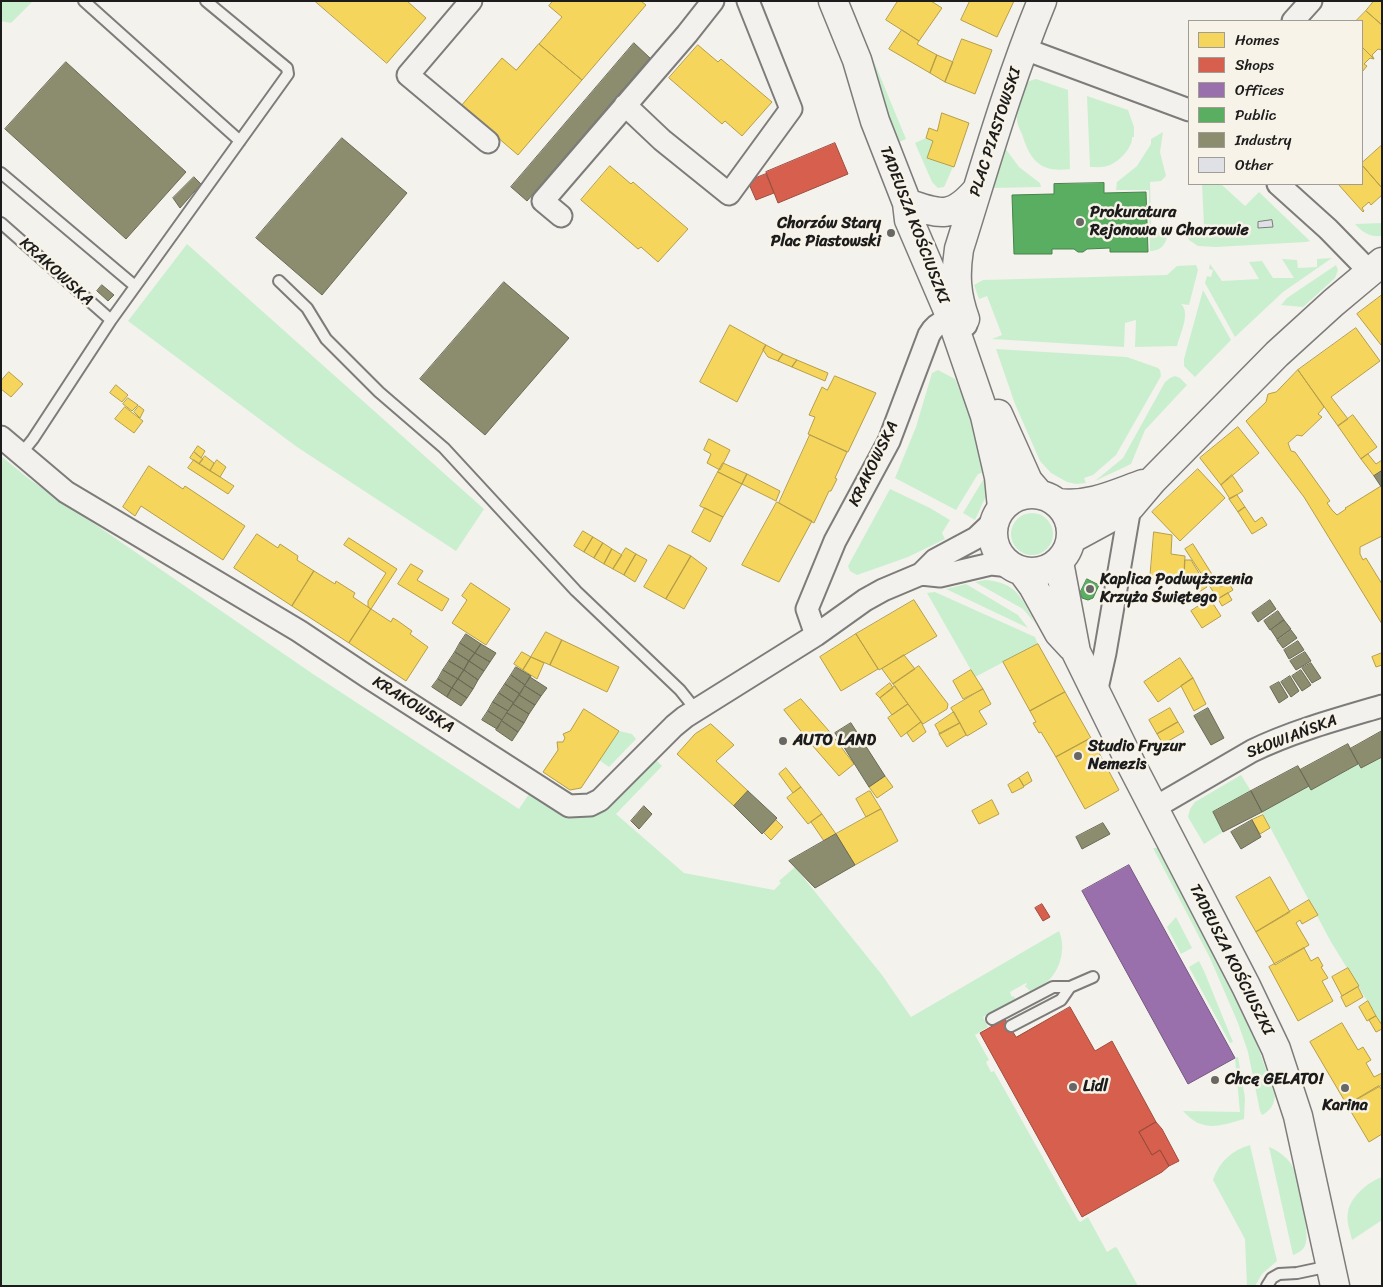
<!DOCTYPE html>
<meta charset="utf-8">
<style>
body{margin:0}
#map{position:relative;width:1383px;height:1287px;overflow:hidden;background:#f4f2ec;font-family:Sriracha,sans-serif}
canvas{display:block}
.frame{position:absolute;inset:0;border:2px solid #1c1c1c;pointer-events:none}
.legend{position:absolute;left:1188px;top:20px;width:175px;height:165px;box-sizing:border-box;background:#f7f3e8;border:1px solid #9f9d96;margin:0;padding:6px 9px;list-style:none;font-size:15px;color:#1c1c1c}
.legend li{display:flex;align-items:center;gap:10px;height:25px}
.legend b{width:25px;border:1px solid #9f9d96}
</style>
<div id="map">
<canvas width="1383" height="1287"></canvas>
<div class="frame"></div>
<ul class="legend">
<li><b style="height:14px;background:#f6d55c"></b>Homes</li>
<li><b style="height:14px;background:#d6604d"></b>Shops</li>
<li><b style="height:14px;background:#9970ab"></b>Offices</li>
<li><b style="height:14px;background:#5aae61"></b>Public</li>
<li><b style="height:14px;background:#8c8c6e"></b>Industry</li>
<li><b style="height:14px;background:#dfe1e6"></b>Other</li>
</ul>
</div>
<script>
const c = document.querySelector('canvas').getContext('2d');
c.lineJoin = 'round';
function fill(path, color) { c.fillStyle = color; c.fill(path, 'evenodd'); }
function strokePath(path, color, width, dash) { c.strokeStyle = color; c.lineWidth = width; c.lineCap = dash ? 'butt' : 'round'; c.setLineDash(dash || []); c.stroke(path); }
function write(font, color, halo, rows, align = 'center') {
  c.font = font + ' Sriracha,sans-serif'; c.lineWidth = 5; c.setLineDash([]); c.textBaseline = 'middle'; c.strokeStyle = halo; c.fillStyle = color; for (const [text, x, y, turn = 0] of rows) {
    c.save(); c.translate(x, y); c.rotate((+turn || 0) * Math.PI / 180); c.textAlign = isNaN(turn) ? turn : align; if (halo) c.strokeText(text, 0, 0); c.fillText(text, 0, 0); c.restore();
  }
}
fill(new Path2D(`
 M1 1H33L11 23 1 21Z
 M841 1H849L906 139 899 142Z
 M1036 79 1068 90 1070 169C1041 173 1030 161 1022 134 1020 130 1017 124 1017 119 1016 113 1024 86 1028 82 1031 80 1033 80 1036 79Z
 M1087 96 1128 110 1134 127V137H1132C1133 147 1120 161 1110 165 1104 168 1096 167 1090 167Z
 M1163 132 1160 152 1166 176 1161 181 1150 182 1151 226 1163 227 1168 231C1167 242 1163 251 1150 251L1149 190H1116L1117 182 1137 166 1151 144V139Z
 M926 138 933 141 927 158 953 167 944 187 938 188 932 182 915 143Z
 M1005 148 1019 167 1040 183 1041 187 991 188Z
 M1202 184H1221L1245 206 1259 192 1310 241 1306 242 1216 247 1198 246 1189 240 1186 232 1188 228 1204 226Z
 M1382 223V236C1370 237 1363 233 1355 224Z
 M187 244 484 509 456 551 297 447 128 321Z
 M1332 258 1283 292 1235 337 1205 283 1207 276 1211 277 1213 270 1209 269 1210 264 1222 281 1259 279 1249 262 1262 261 1273 278H1294L1282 259 1297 260 1298 268 1317 267V259Z
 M1196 265 1198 270 1189 305 1181 304C1191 313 1180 334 1177 346L1135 347 1136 320 1125 323 1124 347 992 339 1002 335 987 296 979 299 974 285 983 280 1167 275 1177 266Z
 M1336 265 1338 270 1335 278 1303 307 1281 305 1287 298Z
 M1203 290 1231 340 1195 377 1184 366V359Z
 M996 349 1127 357 1158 368 1160 370 1161 376 1116 455 1093 475 1084 478 1086 483 1076 484 1067 482 1051 473 1040 461 1015 404Z
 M938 370 955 379 972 419 985 472 978 474 956 510 895 478 916 427 932 373Z
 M1175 376 1180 378 1187 385 1145 430 1131 464 1095 481 1123 458 1165 382 1170 378Z
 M1 456 29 479 313 674 519 809 529 794C541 801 553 810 565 815 600 830 635 781 655 759L662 766 616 814 684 873 774 890 781 883 779 881 795 867 882 975 911 1017 1059 931C1066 947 1061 969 1048 981 1043 985 1035 988 1030 991L1025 986 1027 984 1026 983 1010 992 1012 997 1014 996 1015 999 983 1017 988 1027 975 1035 989 1060 986 1062 991 1072 994 1071 1078 1220 1080 1222 1088 1217 1107 1252 1115 1247 1117 1248 1138 1286H1Z
 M986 479V496L975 520 963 513 983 480Z
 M890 489 930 508 950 520 942 533 945 539 908 557 857 575 850 571 848 566Z
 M1011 534a21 21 0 1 1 42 0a21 21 0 1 1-42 0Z
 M985 580C1017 582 1022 599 1035 623L1023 609 975 582Z
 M966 584 1018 615 1028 628 946 589Z
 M935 592 1035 637 1038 644 975 677 927 593Z
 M619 731 632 734 636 739 609 767 599 760Z
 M1382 757V1025L1331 942 1262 812 1309 786 1311 790 1358 764 1361 768Z
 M1241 775 1251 791 1213 812 1223 832 1204 844 1188 817 1190 809 1195 802Z
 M1153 848H1160L1225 972 1244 1013 1258 1047 1275 1096C1274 1105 1270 1111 1262 1115L1260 1111 1248 1052 1238 1023 1210 958Z
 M1176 917 1192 948 1181 954 1167 927Z
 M1199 961 1204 971 1233 1042 1230 1043 1189 967Z
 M1238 1057 1245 1098 1244 1119C1220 1126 1202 1133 1183 1111L1240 1112 1235 1058Z
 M1250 1145 1277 1261 1262 1274 1255 1286H1247L1245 1239 1213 1180C1219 1162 1232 1150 1250 1145Z
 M1269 1147C1278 1150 1291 1160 1294 1170 1299 1181 1309 1231 1306 1242 1305 1249 1299 1253 1293 1255Z
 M1382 1177V1220L1352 1240C1350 1231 1346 1221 1348 1212 1350 1197 1368 1182 1382 1177Z`), '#caefcf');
const homes = new Path2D(`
 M315 1H407L426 18 387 63Z
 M553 1H641L646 5 582 80 539 44 562 17 549 6Z
 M898 1H931L942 8 919 41 886 20Z
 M970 1H1014L997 37 961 20Z
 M1374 1H1382V25L1366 11Z
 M1366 11 1382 25V50L1378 49 1372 55 1374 59 1362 47V21H1356Z
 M902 30 919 41 917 44 937 55 930 73 889 49Z
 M962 39 992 50 975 94 945 82Z
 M539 44 582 80 518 155 461 106 502 58 516 70Z
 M698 45 718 62 721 59 772 102 742 136 725 121 722 124 669 78Z
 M1362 47 1374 59 1370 58 1364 64 1367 66 1362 72Z
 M937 55 953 62 945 82 930 73Z
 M942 113 969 123 954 167 927 158 933 141 926 138 929 128 937 131Z
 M1382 145V188L1362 165V163Z
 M1362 165 1382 188V195L1371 205 1369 202 1362 208 1364 211 1363 212 1338 184H1362Z
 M610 166 631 184 633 182 688 229 658 262 641 247 638 249 581 200Z
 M1382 295V345H1381L1357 314Z
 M730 325 766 345 737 402 700 382Z
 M1356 328 1380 361 1331 397 1348 419 1338 426 1298 370Z
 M766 345 783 354 778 361 768 357 763 350Z
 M783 354 797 360 792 367 778 361Z
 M797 360 828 373 825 381 792 367Z
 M1298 370 1324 407 1318 414 1322 417 1302 436 1297 435 1288 443 1291 451 1295 452 1330 501 1327 503 1332 510 1337 515 1346 509 1345 508 1347 507 1381 486 1382 488V536L1360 547V554L1363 560 1366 558 1382 584V624L1304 497 1246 421 1266 402 1268 394 1276 392Z
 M9 372 23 384 11 397 1 389V381Z
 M835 376 876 393 848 452 808 434 815 417 809 415 822 387 827 390Z
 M116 385 128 395 122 402 110 393Z
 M128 398 138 405 132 411 123 404Z
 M139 406 144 410 140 418 134 412Z
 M125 407 143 421 134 433 115 419Z
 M1353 415 1377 447 1361 459 1338 426Z
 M1238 427 1259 453 1221 485 1200 458Z
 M810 435 847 452 835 478 837 479 831 491H829L814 523 779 503Z
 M709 439 730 450 720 470 707 463 711 454 704 450Z
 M198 446 205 451 201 458 194 452Z
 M194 452 203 459 199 464 190 458Z
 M1368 454 1376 464 1382 460V470L1374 476 1361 459Z
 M205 456 214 463 210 471 199 464Z
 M194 460 234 486 228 494 188 468Z
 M217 460 226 467 220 477 210 471Z
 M723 463 747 474 742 484 718 472Z
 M149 466 183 489 185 486 245 526 223 560 141 506 135 516 123 507Z
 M1198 469 1225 498 1180 541 1152 512Z
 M718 472 742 484 723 517 700 506Z
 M747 474 780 491 776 501 742 484Z
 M1232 475 1243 491 1230 499 1221 485Z
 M1237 495 1245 507 1238 512 1229 499Z
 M777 502 812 521 779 582 742 565Z
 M1245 507 1255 522 1262 517 1267 525 1252 534 1238 512Z
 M705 508 723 517 710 542 692 532Z
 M583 531 593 537 584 552 574 546Z
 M1154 532 1172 535 1171 554 1185 556 1184 582 1150 580Z
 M257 534 278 548 280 544 298 556 297 560 314 571 292 606 234 568Z
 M593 537 603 543 594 558 584 552Z
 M349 538 397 569 371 609 368 607V601L386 573 344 545Z
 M603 543 612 549 604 564 594 558Z
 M1193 544 1220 587 1229 583 1233 590 1218 599 1185 549Z
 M669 545 691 556 666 599 644 587Z
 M626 548 636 554 624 575 613 569Z
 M612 549 622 555 613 569 604 564Z
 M636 554 647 560 635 582 624 575Z
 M691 556 707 568 684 609 666 599Z
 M1185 560H1191L1202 578 1194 583 1184 582Z
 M411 564 423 571 417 580 449 599 442 611 398 584Z
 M314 571 335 584 336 581 355 593 353 597 371 609 349 643 292 606Z
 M1202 578 1207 587 1199 592 1193 583Z
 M471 583 510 609 486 645 452 623 467 600 462 596Z
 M1228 593 1232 600 1222 606 1218 599Z
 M1210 599 1221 616 1202 628 1191 611Z
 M914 600 937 636 879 670 856 634Z
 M371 609 391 622 393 618 398 621 412 631 410 634 428 647 406 681 349 643Z
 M546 632 562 640 550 665 531 657Z
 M856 634 878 669 841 691 820 657Z
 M562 640 619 667 607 692 550 665Z
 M1038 644 1065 692 1030 711 1003 662Z
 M522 652 531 657 523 670 514 664Z
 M1382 653V665L1376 667 1372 657Z
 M904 655 915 669 893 684 882 669Z
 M531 657 544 663 537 679 523 670Z
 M1180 658 1193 678 1158 702 1144 682Z
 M919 666 948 704 947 709 923 724 893 684Z
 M971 670 983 689 963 699 953 681Z
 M1193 678 1206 704 1194 711 1181 686Z
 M890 683 893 688 880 698 876 694Z
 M895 686 908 704 892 715 880 698Z
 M983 689 991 704 979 711 987 724 967 736 951 708Z
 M1065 692 1091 738 1056 757 1041 732 1039 733 1033 723 1036 722 1030 711Z
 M801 699 829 731 812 745 784 710Z
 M908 704 921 722 901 737 888 718Z
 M1170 708 1178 722 1157 734 1149 720Z
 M584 709 619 731 581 788 570 790 543 772 558 750 557 742H563L565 738 563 734 570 731Z
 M954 712 960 723 940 734 935 725Z
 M921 722 926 732 913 742 907 733Z
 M1178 722 1184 732 1163 744 1157 734Z
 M960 723 966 735 947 747 939 734Z
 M711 724 734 745 716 761 748 791 734 806 677 754 695 734Z
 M829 731 854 764 839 776 812 745Z
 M1091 738 1119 790 1085 809 1056 757Z
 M786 768 801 787 793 793 779 774Z
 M1028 772 1032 781 1024 786 1019 778Z
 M885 776 893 787 877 798 869 787Z
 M1019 778 1024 787 1012 793 1008 785Z
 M801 787 822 814 808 824 787 798Z
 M869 791H870L881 809 866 817 856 799Z
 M992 800 999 814 979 824 972 811Z
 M881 809 898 841 855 865 836 834Z
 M822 814 836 834 824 841 811 822Z
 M1263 815 1270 828 1260 834 1252 820Z
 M776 820 783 827 771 840 764 833Z
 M1270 877 1290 912 1256 932 1236 897Z
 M1309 900 1318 915 1302 924 1300 920 1296 923 1309 945 1275 965 1256 932Z
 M1304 948 1311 961 1318 957 1323 966 1321 967 1328 978 1322 981 1333 1001 1298 1021 1269 967Z
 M1348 968 1359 986 1342 996 1332 977Z
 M1358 987 1363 997 1346 1007 1341 997Z
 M1368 1001 1376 1016 1367 1021 1359 1007Z
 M1376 1016 1382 1025V1029L1376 1032 1369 1020Z
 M1342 1023 1358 1050 1363 1047 1371 1060 1366 1063 1374 1077 1382 1073V1085L1347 1105 1310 1042Z
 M1379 1086 1382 1090V1134L1369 1142 1347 1105Z`);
fill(homes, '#f6d55c');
strokePath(homes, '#b59e49', 1);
const shops = new Path2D(`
 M835 143 848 174 778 203 766 172Z
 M766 174 774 193 756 200 749 184 753 179Z
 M1042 904 1050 917 1043 921 1035 908Z
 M1070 1007 1095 1051 1112 1041 1156 1122 1139 1132 1152 1155 1160 1150 1169 1166 1162 1172 1082 1217 980 1033 1005 1019 1016 1037Z
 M1156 1122 1162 1129 1179 1161 1169 1166 1160 1150 1152 1155 1139 1132Z`);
fill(shops, '#d6604d');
strokePath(shops, '#9e4c3e', 1);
const offices = new Path2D(`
 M1129 865 1235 1058 1188 1084 1082 891Z`);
fill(offices, '#9970ab');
strokePath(offices, '#745780', 1);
const public = new Path2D(`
 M1104 183V193L1146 192 1148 252H1110V248L1087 249 1083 252H1078L1074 249H1052V254H1014L1012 195 1054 194V184Z
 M1087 579 1099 585 1093 598 1088 600 1082 598 1080 593Z`);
fill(public, '#5aae61');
strokePath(public, '#47824c', 1);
const industry = new Path2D(`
 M634 43 650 58 527 201 511 187Z
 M66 62 186 172 126 239 5 129Z
 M342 138 407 193 322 295 256 238Z
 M194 177 201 184 180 208 173 198Z
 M504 282 569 338 485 435 420 379Z
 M102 285 114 295 108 301 97 291Z
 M1382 471V488L1374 476Z
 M1270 600 1276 609 1258 622 1252 613Z
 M1278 611 1284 620 1270 630 1264 621Z
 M1284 620 1291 629 1277 639 1271 630Z
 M1291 630 1297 638 1283 648 1277 640Z
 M466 634 481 644 475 653 460 643Z
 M1298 641 1304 650 1289 659 1284 650Z
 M460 643 475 653 469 661 455 652Z
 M481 644 496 653 490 662 475 653Z
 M455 652 469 661 464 670 449 661Z
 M1305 652 1311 661 1296 670 1290 661Z
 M475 653 490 662 484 671 469 661Z
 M449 661 464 670 458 679 443 670Z
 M469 661 484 671 478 680 464 670Z
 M1311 663 1321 678 1312 683 1302 668Z
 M516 667 531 676 525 685 511 675Z
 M443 670 458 679 452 688 438 679Z
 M464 670 478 680 473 689 458 679Z
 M1301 670 1311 685 1302 691 1292 676Z
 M511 675 525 685 520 694 505 684Z
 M1290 676 1299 691 1291 697 1281 682Z
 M530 677 547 688 541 696 525 686Z
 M438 679 452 688 447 697 432 687Z
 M458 679 473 689 467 698 452 688Z
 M1279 682 1288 697 1279 703 1270 687Z
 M505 684 520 694 514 703 499 693Z
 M525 686 541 696 535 705 519 695Z
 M452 688 467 698 461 706 447 697Z
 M499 693 514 703 508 711 493 702Z
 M519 695 535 705 529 714 513 704Z
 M493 702 508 711 502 720 488 711Z
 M513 704 529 714 524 723 507 713Z
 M1208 708 1224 738 1211 745 1194 716Z
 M488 711 502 720 497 729 482 720Z
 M507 713 524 723 518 732 502 721Z
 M502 721 518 732 512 741 496 730Z
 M851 723 885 776 869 787 835 733Z
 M1382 731V757L1361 768 1350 749Z
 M1348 744 1358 764 1311 790 1300 770Z
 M1298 766 1309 786 1262 812 1251 791Z
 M748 791 777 818 762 834 734 806Z
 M1251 791 1262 812 1223 832 1213 812Z
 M644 806 652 814 639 829 631 821Z
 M1252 820 1261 837 1241 849 1231 832Z
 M1103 823 1110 834 1082 849 1076 837Z
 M836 834 855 865 815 888 789 861Z`);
fill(industry, '#8c8c6e');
strokePath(industry, '#6a6a55', 1);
const building = new Path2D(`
 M1272 220 1273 227 1258 228V222Z`);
fill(building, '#dfe1e6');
strokePath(building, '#7d7c7a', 1);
const lane = new Path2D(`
 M84 1 240 141
 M1 173 135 286
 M1 223 111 320
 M279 281 307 308 326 339 379 392 444 448 576 591 680 690 696 710
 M21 454 33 439 111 320 288 74 287 68 206 1
 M992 1019 1053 987H1070L1093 977
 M1011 1026 1061 1000 1070 987
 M1267 1286 1272 1278 1279 1274 1297 1273 1330 1266`);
const street = new Path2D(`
 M471 1 408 75 488 142
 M1293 21 1311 1
 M1023 51H1030L1189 110
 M625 105 662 140 729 194 791 109 748 1
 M1278 184 1328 229 1370 272
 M561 216 543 201 687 34 713 1
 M1 437 66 492 299 631 368 677 569 806 590 805 600 800 674 726 685 717 816 635 865 600 883 590 921 574 935 560 976 538 995 520
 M921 574 940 576 991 564 1010 566
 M816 635 807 609 835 541 889 441 929 335C937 320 952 317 966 325
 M1096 693 1105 653 1130 507
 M1154 808 1252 751C1293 731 1338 719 1382 706`);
const secondary = new Path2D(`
 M833 1 857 60 875 121 907 203 909 220 952 320 985 416 999 477 1002 508
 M907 203C941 215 952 219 977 190
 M965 319C956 294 955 275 959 249 985 166 1009 81 1042 1
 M998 414 1028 481 1040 495
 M993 533a39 39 0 1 1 78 0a39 39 0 1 1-78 0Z
 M1058 503C1089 507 1115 494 1143 484
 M1071 539 1130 507 1152 481 1277 354 1333 303 1382 262
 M1059 562 1076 652 1132 766 1246 986 1276 1049 1298 1116 1335 1286
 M1022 571 1033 586 1059 633 1072 647`);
strokePath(lane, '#7d7c7a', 14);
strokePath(street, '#7d7c7a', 25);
strokePath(secondary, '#7d7c7a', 31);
strokePath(lane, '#f2f1ed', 10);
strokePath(street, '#f2f1ed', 21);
strokePath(secondary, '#f2f1ed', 28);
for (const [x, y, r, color] of [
 [1080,222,5,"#686765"],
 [891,233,5,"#686765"],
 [1090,589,5,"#686765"],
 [783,741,5,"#686765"],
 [1078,756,5,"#686765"],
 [1215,1080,5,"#686765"],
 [1073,1087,5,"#686765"],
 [1345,1088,5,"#686765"]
]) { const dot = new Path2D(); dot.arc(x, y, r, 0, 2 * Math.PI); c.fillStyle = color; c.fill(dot); strokePath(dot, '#f7f3e8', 2); }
write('16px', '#1c1c1c', '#f7f3e8', [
 ["PLAC PIASTOWSKI",996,132,-72],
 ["TADEUSZA KOŚCIUSZKI",914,225,69],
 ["KRAKOWSKA",56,272,42],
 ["KRAKOWSKA",874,464,-64],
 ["KRAKOWSKA",413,705,32],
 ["SŁOWIAŃSKA",1292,737,-21],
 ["TADEUSZA KOŚCIUSZKI",1231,960,63]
]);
write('bold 16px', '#1c1c1c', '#f7f3e8', [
 ["Prokuratura",1090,213],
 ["Rejonowa w Chorzowie",1090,231],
 ["Chorzów Stary",881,224,"right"],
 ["Plac Piastowski",881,242,"right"],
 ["Kaplica Podwyższenia",1100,580],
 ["Krzyża Świętego",1100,598],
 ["AUTO LAND",793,741],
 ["Studio Fryzur",1088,747],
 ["Nemezis",1088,765],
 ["Chcę GELATO!",1225,1080],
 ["Lidl",1083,1087],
 ["Karina",1345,1106,"center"]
], 'left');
</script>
